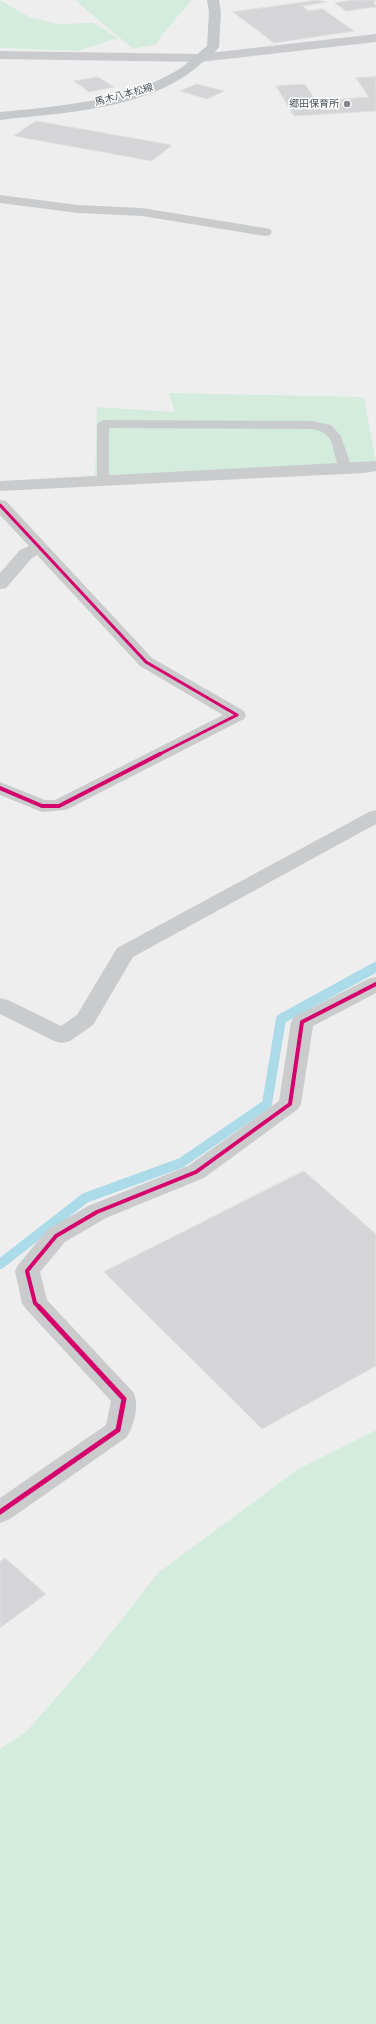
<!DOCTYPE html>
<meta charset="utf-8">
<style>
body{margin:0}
canvas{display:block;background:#efeeee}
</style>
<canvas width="376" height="2024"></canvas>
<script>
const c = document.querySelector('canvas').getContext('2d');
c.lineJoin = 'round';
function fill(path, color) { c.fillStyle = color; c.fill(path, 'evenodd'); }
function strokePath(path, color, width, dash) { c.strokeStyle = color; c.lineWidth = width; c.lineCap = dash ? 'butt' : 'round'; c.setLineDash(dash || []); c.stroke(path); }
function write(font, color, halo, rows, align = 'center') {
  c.font = font + ' "Noto Sans","Noto Sans JP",sans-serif'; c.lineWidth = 3; c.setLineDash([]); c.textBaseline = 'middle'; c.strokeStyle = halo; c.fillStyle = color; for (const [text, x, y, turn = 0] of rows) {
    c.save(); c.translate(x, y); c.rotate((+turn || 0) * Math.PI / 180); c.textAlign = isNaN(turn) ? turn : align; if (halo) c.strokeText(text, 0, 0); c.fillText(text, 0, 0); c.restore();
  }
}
fill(new Path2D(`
 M0 0 29 17 57 24 93 23 118 38 77 51 0 48Z
 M75 0H192L160 37 157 44 133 49Z
 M169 393 364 397 376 462 95 477 97 407 175 412Z
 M376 1430V2024H0V1749L27 1731 95 1653 158 1573 298 1469Z`), '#d4ecde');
strokePath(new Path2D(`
 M0 1264 85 1198 181 1163 267 1104 281 1019 376 967`), '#abdae8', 10);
const building = new Path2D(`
 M317 0 327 2 302 6 298 3Z
 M353 0H376L374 2 376 7 346 11 335 3Z
 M298 3 309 11 323 9 354 31 274 43 233 12Z
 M98 77 114 87 89 92 74 81Z
 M376 77V111L294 116 276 86 305 84 316 101 369 97 356 78Z
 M197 84 224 91 207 99 180 91Z
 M36 121 172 145 152 161 14 136Z
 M304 1171 376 1234V1366L262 1429 104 1272Z
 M5 1558 46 1594 0 1628V1562Z`);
fill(building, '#d5d5d7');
strokePath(building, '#e0e0e1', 1);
fill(new Path2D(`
 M103 420 312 421 331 425 341 436 352 469 350 472H342C329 454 340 434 312 429L109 428V481L103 485 97 481V424Z`), '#c9cbcd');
fill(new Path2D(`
 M0 195 78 205 142 208 265 228 270 229 272 232 270 235 265 236 142 216 78 213 0 203Z
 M376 461V471L364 473 0 491V481Z
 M0 500 6 501 152 658 244 711 246 715 244 719 66 810 42 812 0 795V782L45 800H55L223 715 140 666 37 555 32 558 6 588 0 589V573L20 550 29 546 0 515Z
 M376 810V824L133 957 93 1025 70 1041 62 1043 54 1041 0 1014V998L8 1000 61 1026 77 1015 117 948 369 812Z
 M376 977V993L313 1026 301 1104 298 1109 204 1178 106 1218 65 1242 40 1272 47 1300 133 1392C140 1404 134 1425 127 1437L10 1519 0 1523V1498L106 1425 111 1401 26 1309 22 1303 15 1271 18 1265 47 1230 88 1206 188 1166 279 1101 291 1022 294 1017 368 979Z`), '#c9cbcd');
fill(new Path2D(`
 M376 34V42L200 62 0 59V51L200 54Z`), '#cacbce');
fill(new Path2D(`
 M207 0H219L221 12 219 47C215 53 209 57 203 62 150 110 68 112 0 120V112C60 106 123 102 176 71 188 64 197 54 207 46L209 12Z`), '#c5c9cb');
strokePath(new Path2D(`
 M0 505 146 662 237 715 158 755`), '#d6006c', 3);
strokePath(new Path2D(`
 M0 788 42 806H59L160 754
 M40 1308 35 1303 27 1271 56 1236 97 1212 196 1172 290 1104 302 1022 376 984`), '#d6006c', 4);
strokePath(new Path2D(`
 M0 1512 118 1430 124 1399 39 1307`), '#d6006c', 5);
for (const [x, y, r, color] of [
 [347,104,4,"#82888d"]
]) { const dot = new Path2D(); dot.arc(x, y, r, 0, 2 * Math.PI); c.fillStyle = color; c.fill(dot); strokePath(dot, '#fff', 1.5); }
write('10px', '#475159', '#fff', [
 ["馬木八本松線",124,95,-15]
]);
write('10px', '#475159', '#fff', [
 ["郷田保育所",339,104]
], 'right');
</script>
